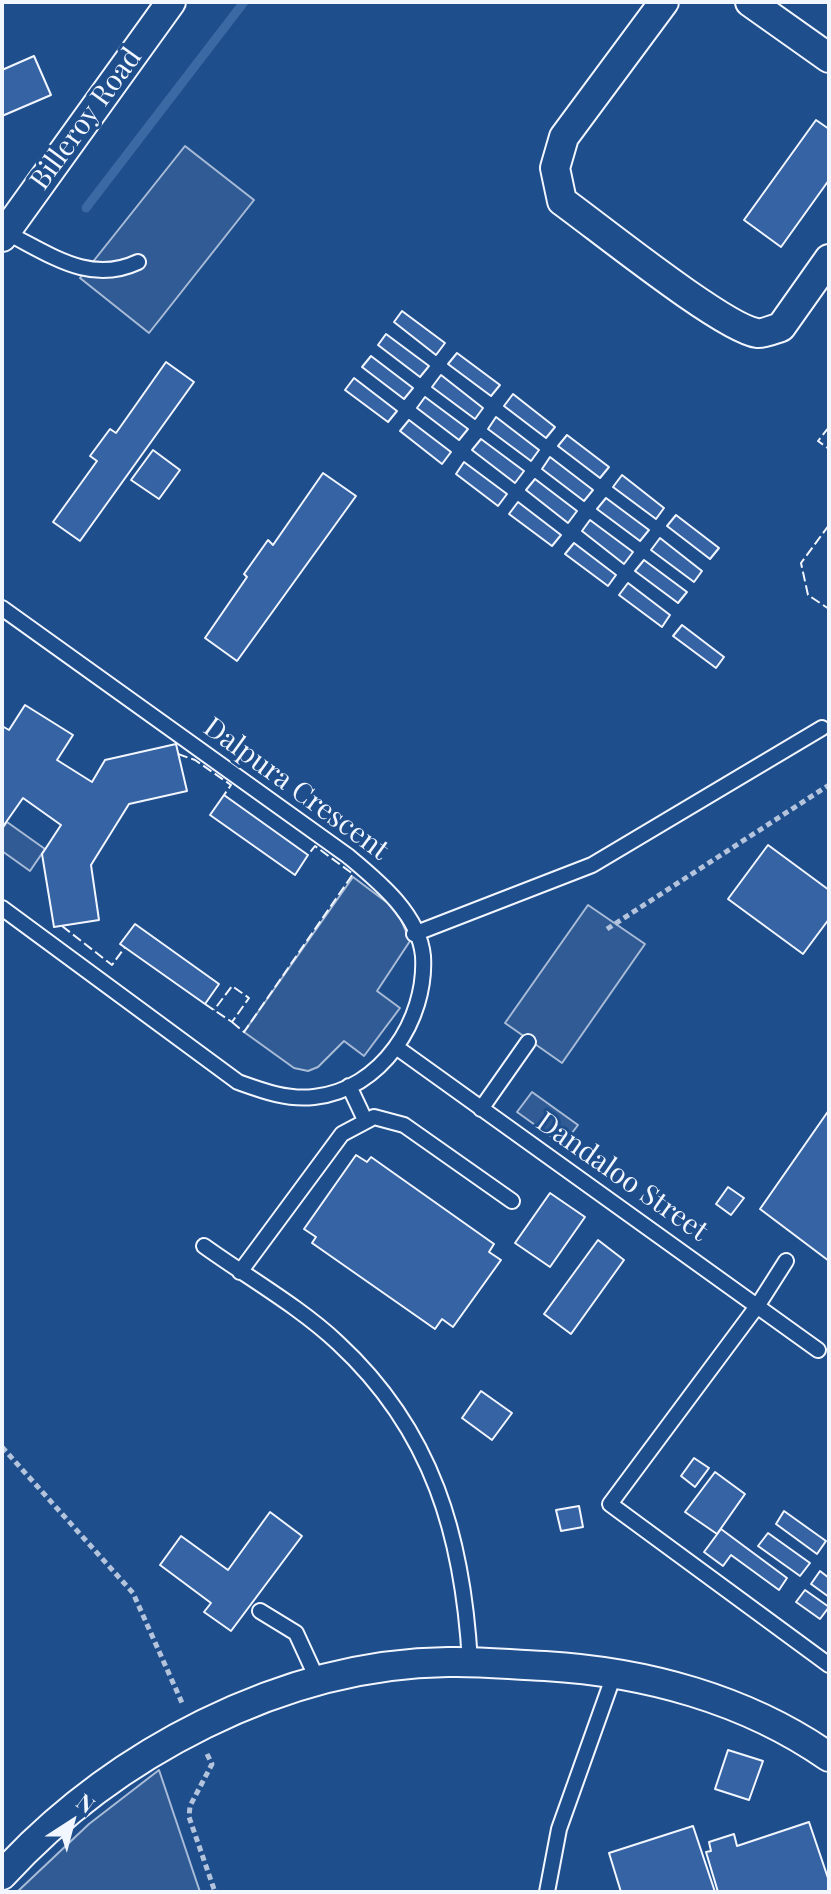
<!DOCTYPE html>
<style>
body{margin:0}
#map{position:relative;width:831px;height:1894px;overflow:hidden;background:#1f4e8c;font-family:"Playfair Display",serif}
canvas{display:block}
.frame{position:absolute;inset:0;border:4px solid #f2f6ff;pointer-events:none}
.north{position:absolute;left:32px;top:1782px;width:80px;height:80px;-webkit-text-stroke:6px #1f4e8c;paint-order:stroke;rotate:36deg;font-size:22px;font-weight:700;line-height:32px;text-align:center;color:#f2f6ff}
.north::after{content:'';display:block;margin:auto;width:28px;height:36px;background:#f2f6ff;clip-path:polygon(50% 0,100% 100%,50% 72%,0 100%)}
</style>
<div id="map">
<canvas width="831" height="1894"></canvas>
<div class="frame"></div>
<div class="north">N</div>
</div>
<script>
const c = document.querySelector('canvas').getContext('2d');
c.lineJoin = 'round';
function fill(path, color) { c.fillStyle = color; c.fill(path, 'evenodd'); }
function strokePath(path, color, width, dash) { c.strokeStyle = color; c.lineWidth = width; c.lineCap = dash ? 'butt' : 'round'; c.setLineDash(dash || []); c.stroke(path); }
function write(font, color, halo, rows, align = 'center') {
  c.font = font + ' "Playfair Display",serif'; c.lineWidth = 6; c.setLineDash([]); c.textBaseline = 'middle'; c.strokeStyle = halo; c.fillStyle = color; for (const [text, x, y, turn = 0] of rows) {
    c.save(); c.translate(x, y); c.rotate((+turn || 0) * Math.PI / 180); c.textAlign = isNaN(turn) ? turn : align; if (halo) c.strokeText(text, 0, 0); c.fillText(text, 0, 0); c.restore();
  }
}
const parking = new Path2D(`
 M185 146 254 200 149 333 80 278Z
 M7 822 45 849 30 871 2 851V829Z
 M353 877 397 910 410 941 377 991 400 1008 364 1056 344 1041 318 1067 308 1071 294 1068 244 1032Z
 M588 905 645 944 562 1063 505 1023Z
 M532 1092 578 1125 563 1145 517 1112Z
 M159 1770 200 1892H17L89 1824Z`);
fill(parking, '#305b95');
strokePath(parking, '#a8bbd7', 2);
strokePath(new Path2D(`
 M86 208 244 2`), '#3b69a3', 9);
const building = new Path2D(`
 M34 56 51 95 2 116V70Z
 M816 120 829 129V180L781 247 744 220Z
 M402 311 445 343 436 355 394 322Z
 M386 334 429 366 420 377 378 345Z
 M457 353 500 385 491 396 448 364Z
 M371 356 413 388 404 399 362 367Z
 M166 362 194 382 80 541 53 522 97 461 90 456 110 429 116 433Z
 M441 375 483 408 475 419 432 387Z
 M354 378 397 411 388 422 345 390Z
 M513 394 555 427 546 438 504 406Z
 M425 397 468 429 459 440 417 408Z
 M496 417 539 450 531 461 488 429Z
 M409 420 451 452 442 464 400 431Z
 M567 435 609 467 600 478 558 446Z
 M481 439 524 471 515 483 472 450Z
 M153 450 180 470 159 499 131 480Z
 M550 457 593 490 584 501 542 469Z
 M464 462 507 494 498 506 456 474Z
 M323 473 356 496 237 661 205 638 247 577 244 574 268 540 273 545Z
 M622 475 664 508 656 519 613 487Z
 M535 479 577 511 568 523 526 490Z
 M606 498 649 530 640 541 597 509Z
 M518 502 561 535 552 546 509 514Z
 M676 515 719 548 710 559 667 526Z
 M590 520 633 552 624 564 582 531Z
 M660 538 702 571 694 582 651 550Z
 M574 543 616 575 608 586 565 554Z
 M644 560 687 592 678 603 635 571Z
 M628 583 670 615 662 627 619 595Z
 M682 625 724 657 716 668 673 636Z
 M25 705 73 735 57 760 92 782 105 760 176 744 187 791 129 804 91 865 99 920 54 927 42 854 61 825 23 798 2 828V726L9 730Z
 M224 795 308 855 295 875 210 815Z
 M768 845 829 890V919L803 954 728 899Z
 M135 924 219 984 205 1004 120 944Z
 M829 1110V1261L760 1209Z
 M356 1155 367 1162 371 1157 494 1244 489 1252 501 1260 453 1327 442 1319 435 1329 312 1243 316 1237 304 1229Z
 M728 1187 744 1198 731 1215 716 1204Z
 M550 1193 585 1217 550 1267 515 1243Z
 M598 1240 624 1260 571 1334 544 1314Z
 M481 1391 512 1413 492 1440 462 1418Z
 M694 1458 709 1468 695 1487 681 1476Z
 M715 1472 745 1494 717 1534 685 1512Z
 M579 1506 583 1527 561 1531 556 1510Z
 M784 1511 826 1541 817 1554 776 1524Z
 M270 1512 302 1536 231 1631 204 1612 211 1603 160 1565 181 1536 228 1570Z
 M721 1529 787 1578 779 1590 731 1555 723 1566 704 1552Z
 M768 1533 810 1563 800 1576 758 1546Z
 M820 1571 829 1578V1597L811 1584Z
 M805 1590 829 1607 820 1619 796 1602Z
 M728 1750 763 1761 749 1800 715 1789Z
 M809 1822 829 1881V1892H718L706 1852 711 1851 709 1842 734 1834 737 1846Z
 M693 1826 715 1892H621L609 1853Z`);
fill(building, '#3563a3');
strokePath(building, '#f2f6ff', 2);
const lane = new Path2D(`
 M5 232C50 254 89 285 138 262
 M2 608 348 856C378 881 419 914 423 956 427 1020 381 1090 314 1097 287 1100 263 1091 238 1082L2 908
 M414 934 592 865 822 728
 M396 1047 818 1350
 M349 1086 365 1120
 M481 1109 528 1042
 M204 1246C247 1277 300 1307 338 1343 433 1431 463 1537 470 1662
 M786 1261 758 1305 610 1504 829 1665
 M240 1272 342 1134 374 1117 404 1125 512 1201
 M260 1611 296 1633 319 1683
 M547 1892 559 1829 615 1672`);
const street = new Path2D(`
 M664 2 564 137 555 168 562 201C597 226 723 328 757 333 764 334 774 329 781 327L829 259
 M750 2 829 58
 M2 237 171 2
 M2 1875C113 1754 282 1664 448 1662 481 1661 513 1665 545 1666 645 1672 746 1699 829 1757`);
strokePath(lane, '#f2f6ff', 18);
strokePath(street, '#f2f6ff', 32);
strokePath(new Path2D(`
 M607 929 829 785
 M2 1447 133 1593 183 1705
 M207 1754 212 1764 190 1806 189 1817 215 1892`), '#b3c4dc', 5, [6, 4]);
strokePath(lane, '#1f4e8c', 14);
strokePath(street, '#1f4e8c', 28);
strokePath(new Path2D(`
 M829 427 818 441 829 449
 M829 525 801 563 808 595 829 609
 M178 754 195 760 231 785 224 795
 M62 926 112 965 125 947
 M205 1004 232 1022 249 998 232 986 214 1010
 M232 1022 244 1032 353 874 315 846 308 855`), '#f2f6ff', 2, [10, 4]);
write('28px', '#f2f6ff', '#1f4e8c', [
 ["Billeroy Road",86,119,-54],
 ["Dalpura Crescent",296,789,36],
 ["Dandaloo Street",622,1177,35]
]);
</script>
